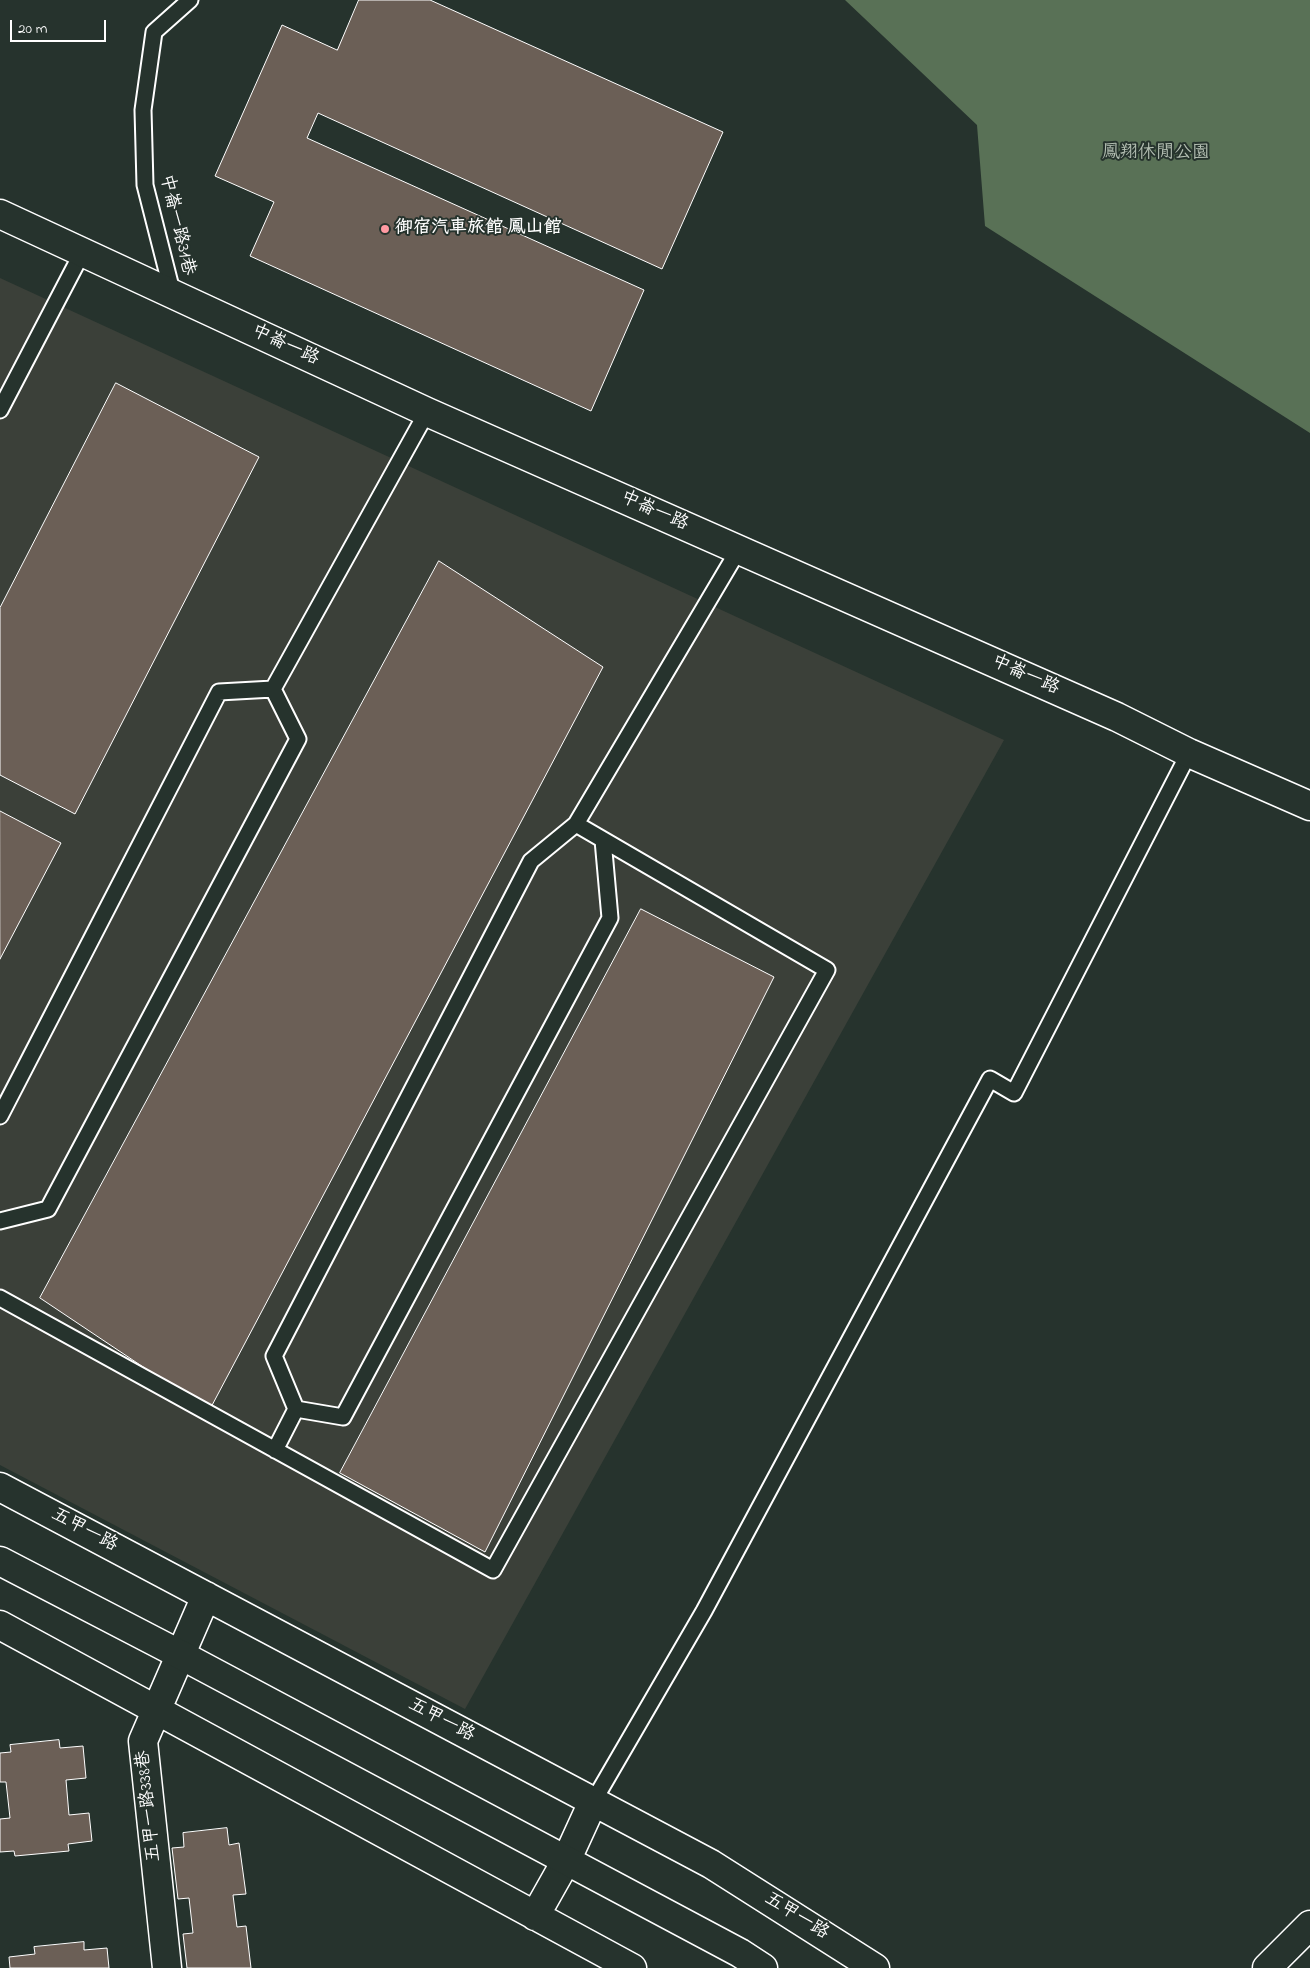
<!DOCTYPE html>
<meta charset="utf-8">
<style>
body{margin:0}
#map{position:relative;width:1310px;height:1968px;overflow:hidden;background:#26332d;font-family:"Indie Flower",sans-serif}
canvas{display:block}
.scale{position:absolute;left:10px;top:20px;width:96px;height:22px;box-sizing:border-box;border:2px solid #fff;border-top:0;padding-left:6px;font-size:15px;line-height:18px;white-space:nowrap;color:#fff;-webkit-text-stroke:4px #26332d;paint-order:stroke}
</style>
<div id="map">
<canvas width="1310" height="1968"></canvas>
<div class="scale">20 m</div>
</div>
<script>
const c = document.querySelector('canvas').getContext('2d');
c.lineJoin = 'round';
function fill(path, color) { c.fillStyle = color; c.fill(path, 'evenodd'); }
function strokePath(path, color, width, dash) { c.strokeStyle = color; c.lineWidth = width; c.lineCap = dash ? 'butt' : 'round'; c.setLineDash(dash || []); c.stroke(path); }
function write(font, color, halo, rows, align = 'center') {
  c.font = font + ' "Indie Flower","LXGW WenKai TC",sans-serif'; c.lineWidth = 4; c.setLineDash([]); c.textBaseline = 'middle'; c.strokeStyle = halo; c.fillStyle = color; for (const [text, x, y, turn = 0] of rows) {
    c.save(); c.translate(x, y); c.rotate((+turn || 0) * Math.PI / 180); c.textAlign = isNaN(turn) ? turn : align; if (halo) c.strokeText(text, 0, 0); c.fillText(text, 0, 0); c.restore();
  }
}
fill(new Path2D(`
 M0 278 1004 740 465 1709 0 1465Z`), '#3b4039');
fill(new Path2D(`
 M845 0H1310V433L985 226 977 125Z`), '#597156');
const building = new Path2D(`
 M359 0H430L723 132 662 269 318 113 307 138 644 290 591 411 250 256 274 202 215 176 282 25 337 50Z
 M116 383 259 457 75 814 0 775V608Z
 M439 561 603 667 209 1411 40 1298Z
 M0 811 61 843 0 959Z
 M641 909 774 977 485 1552 340 1473Z
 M59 1740 60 1748 83 1746 86 1778 66 1780 69 1815 89 1813 92 1841 68 1844 69 1851 15 1856 14 1851 0 1852V1819L10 1818 6 1782H0V1753L11 1752 10 1745Z
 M227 1828 229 1845 239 1843 246 1894 233 1895 237 1927 246 1926 251 1968H187L183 1934 193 1933 189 1898 178 1899 172 1848 184 1847 183 1833Z
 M84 1942V1950L107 1948 109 1968H10L9 1957 35 1954 34 1947Z`);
fill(building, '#6b5f56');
strokePath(building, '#fff', 1);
const service = new Path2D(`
 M173 295 145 185 143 110 154 32 190 0
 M0 410 82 253
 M273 689 427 412
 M0 1116 219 692 273 689 298 739 48 1209 0 1221
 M0 1298 493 1570 827 970 576 824
 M296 1409 274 1356 531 861 576 824 739 549
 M275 1450 296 1409 343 1417 610 918 603 840
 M593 1802 704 1611 990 1079 1014 1093 1189 753`);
const minor = new Path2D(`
 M0 1487 711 1864 875 1968
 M0 1625 632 1968
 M535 1916 566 1861 593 1802
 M167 1968 143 1741 206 1596
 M1267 1968 1310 1925`);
const tertiary = new Path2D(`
 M0 214 427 412 1117 717 1189 753 1310 806`);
const secondary = new Path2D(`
 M0 1561 181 1655 740 1953 763 1968`);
strokePath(service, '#fff', 19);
strokePath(minor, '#fff', 31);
strokePath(tertiary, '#fff', 31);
strokePath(secondary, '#fff', 31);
strokePath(service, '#26332d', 15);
strokePath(minor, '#26332d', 28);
strokePath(tertiary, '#26332d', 28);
strokePath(secondary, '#26332d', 28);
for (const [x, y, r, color] of [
 [385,229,5,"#ff9aa2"]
]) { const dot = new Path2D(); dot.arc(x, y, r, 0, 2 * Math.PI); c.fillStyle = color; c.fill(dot); strokePath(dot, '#26332d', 2); }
write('18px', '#b4bfb3', '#26332d', [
 ["鳳翔休閒公園",1156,154]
]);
write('18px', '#fff', '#26332d', [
 ["中崙一路31巷",176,225,77],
 ["中崙一路",285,346,25],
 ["中崙一路",654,512,24],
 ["中崙一路",1025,676,24],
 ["五甲一路",84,1531,28],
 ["五甲一路",441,1721,28],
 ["五甲一路338巷",150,1806,-96],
 ["五甲一路",796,1917,32]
]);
write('bold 18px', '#fff', '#26332d', [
 ["御宿汽車旅館 鳳山館",395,229]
], 'left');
</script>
